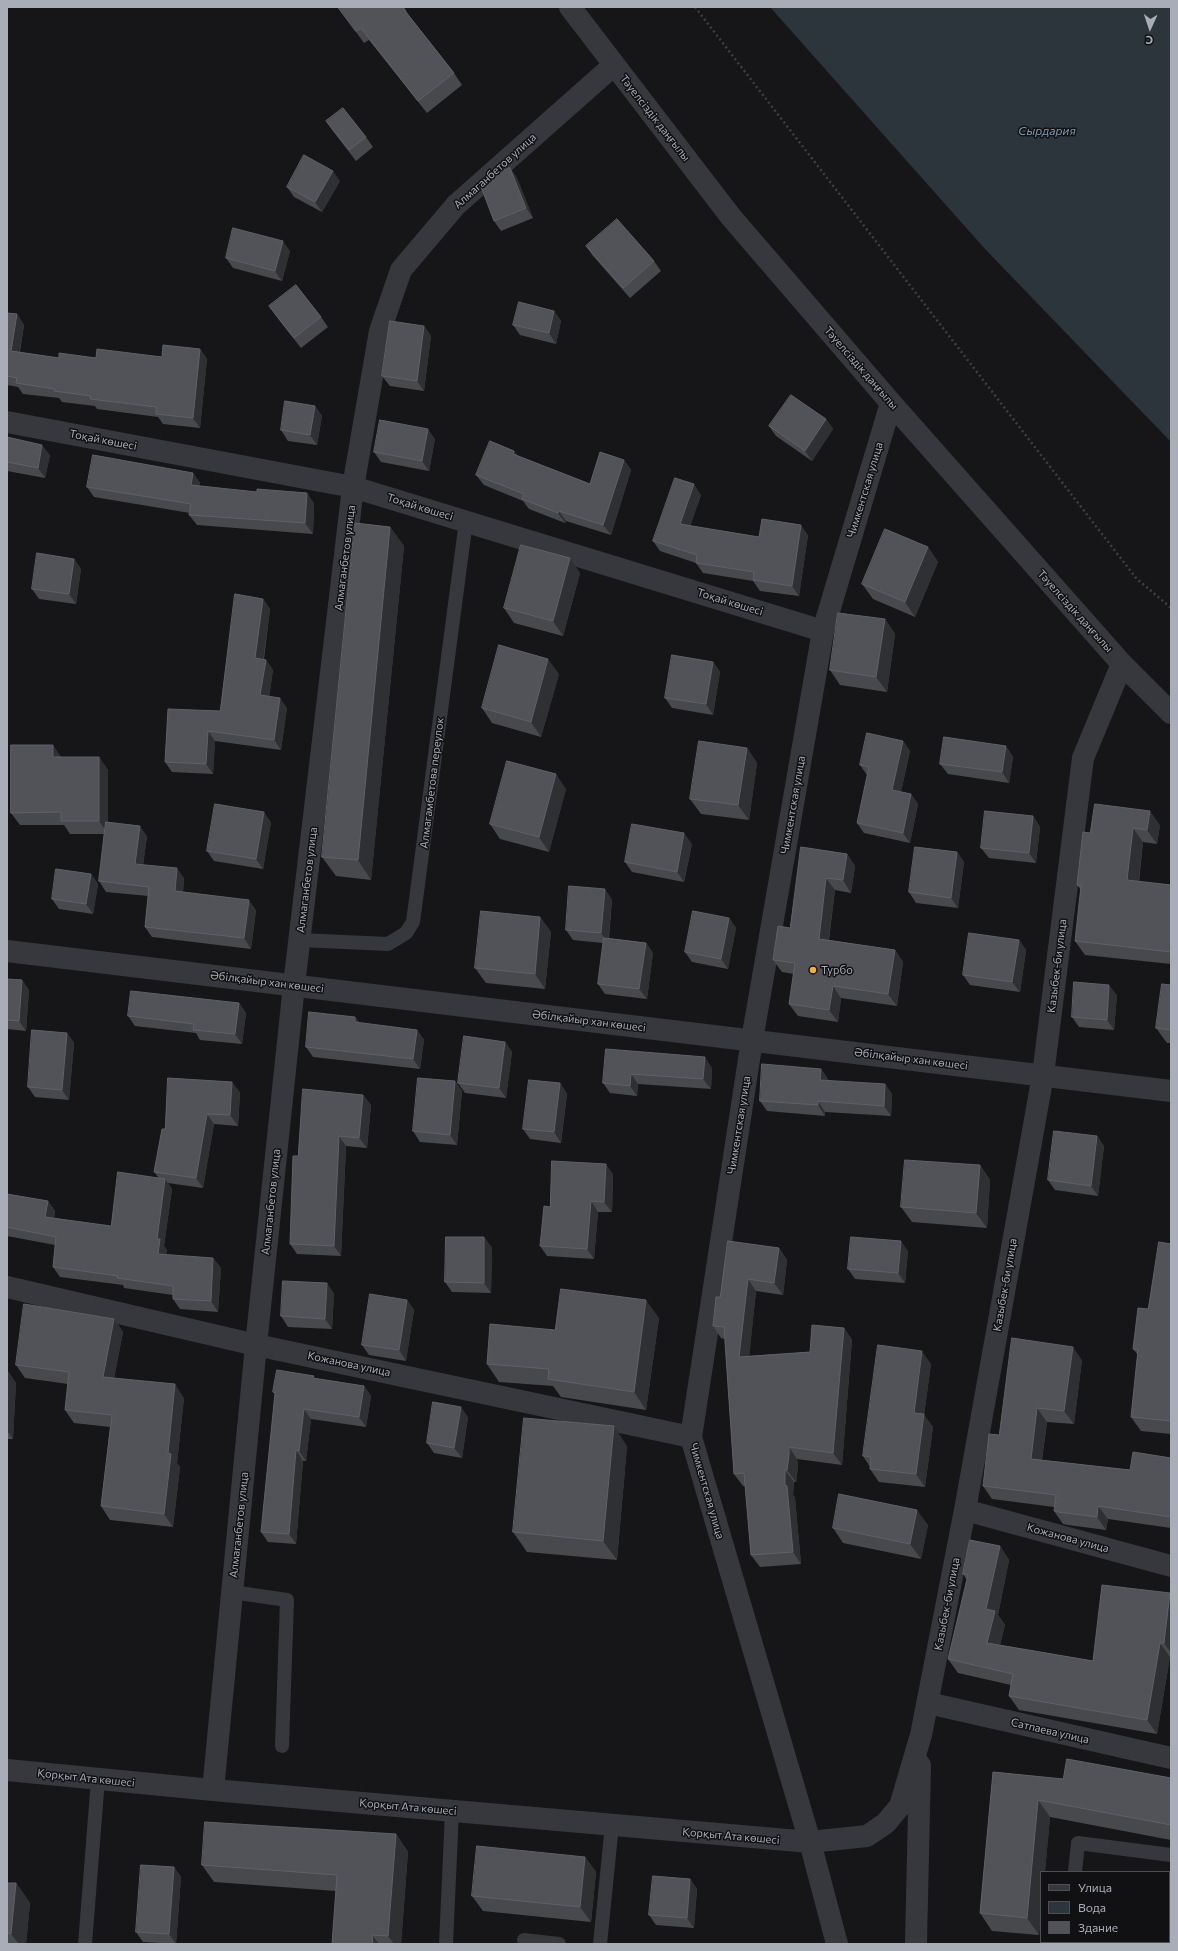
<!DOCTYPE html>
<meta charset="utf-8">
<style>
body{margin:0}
#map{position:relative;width:1178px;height:1951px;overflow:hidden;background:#161618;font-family:Commissioner,sans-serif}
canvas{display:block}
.frame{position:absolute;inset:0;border:8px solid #a8adb8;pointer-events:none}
.legend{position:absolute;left:1040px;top:1871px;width:130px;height:72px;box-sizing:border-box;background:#111113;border:1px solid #4d4f55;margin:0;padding:5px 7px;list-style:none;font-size:12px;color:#a8adb8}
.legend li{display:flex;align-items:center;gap:8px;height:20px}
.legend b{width:20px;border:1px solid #4d4f55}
.north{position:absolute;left:1130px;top:8px;width:40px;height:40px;-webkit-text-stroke:3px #111113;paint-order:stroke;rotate:183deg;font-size:11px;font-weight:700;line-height:16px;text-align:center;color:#a8adb8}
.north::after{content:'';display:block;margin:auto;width:14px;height:18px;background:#a8adb8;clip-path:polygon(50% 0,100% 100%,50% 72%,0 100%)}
</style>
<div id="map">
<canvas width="1178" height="1951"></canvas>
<div class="frame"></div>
<ul class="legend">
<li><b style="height:5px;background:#37383d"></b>Улица</li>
<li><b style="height:11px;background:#2c353c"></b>Вода</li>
<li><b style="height:11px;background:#525359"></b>Здание</li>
</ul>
<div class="north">С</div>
</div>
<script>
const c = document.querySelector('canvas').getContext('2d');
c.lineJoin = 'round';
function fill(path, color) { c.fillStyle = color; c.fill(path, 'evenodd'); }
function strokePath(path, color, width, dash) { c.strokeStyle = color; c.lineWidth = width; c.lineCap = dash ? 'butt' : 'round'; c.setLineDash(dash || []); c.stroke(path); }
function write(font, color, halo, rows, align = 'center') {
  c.font = font + ' Commissioner,sans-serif'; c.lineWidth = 3; c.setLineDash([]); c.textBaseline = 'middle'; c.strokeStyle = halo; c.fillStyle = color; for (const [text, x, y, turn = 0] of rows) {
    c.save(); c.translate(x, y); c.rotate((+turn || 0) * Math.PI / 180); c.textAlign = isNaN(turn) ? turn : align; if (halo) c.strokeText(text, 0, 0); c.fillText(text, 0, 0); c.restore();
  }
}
fill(new Path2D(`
 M770 7H1171V442L985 249Z`), '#2c353c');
strokePath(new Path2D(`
 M695 7 1136 578 1171 608`), '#3d3f44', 2.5, [2, 3]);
strokePath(new Path2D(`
 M300 940 388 944 406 933 413 922 466 521
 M232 1592 287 1600 282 1746
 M1075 1872 1078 1843 1171 1855
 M524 1940 559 1944
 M1078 1942 1102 1944
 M85 1944 98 1779
 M446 1944 452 1811
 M600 1944 612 1825
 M1067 1944 1068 1942`), '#37383d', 14);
strokePath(new Path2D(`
 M7 422 353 487 823 631
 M7 1287 256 1345 691 1437
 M965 1510 1171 1566
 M928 1703 1171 1758
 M213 1790 256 1345 294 985 353 487 380 331 401 270 456 205 614 65
 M810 1842 867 1836 886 1823 900 1806 921 1735 965 1510 1043 1075 1083 758 1122 664
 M916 1944 920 1765`), '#37383d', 22);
strokePath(new Path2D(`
 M570 7 731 217 891 403 1122 664 1171 713
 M7 951 1171 1091
 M7 1770 213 1790 810 1842
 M837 1944 810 1842 691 1437 752 1040 823 631 891 403`), '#37383d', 22);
fill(new Path2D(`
 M338 7H404L407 12H406L454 73 462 85 427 113 369 40 364 43Z
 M326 121 366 137 373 147 356 161 333 131Z
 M510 168 517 178 533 218 501 231 494 221Z
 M340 181 322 212 294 197 287 187Z
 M586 246 654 261 661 271 630 298 593 256Z
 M290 251 282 281 233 268 226 258Z
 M269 306 321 317 328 327 301 348 276 316Z
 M554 311 561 321 556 344 520 335 513 325Z
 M7 313 17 314 24 325 20 352 59 358 162 357 200 349 207 359 200 428 163 424 158 417 97 409 95 406 62 402 59 398 23 394 18 387 7 385Z
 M424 326 431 336 424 391 390 386 382 376Z
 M315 406 322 416 317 445 288 441 281 430Z
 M826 419 833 429 812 461 776 436 769 426Z
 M7 437 50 455 45 478 7 471Z
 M435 439 429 471 381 462 374 452Z
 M514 451 518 456 590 484 624 460 631 470 611 535 566 521 565 523 529 509 523 501 484 485 476 475Z
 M193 473 200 483 199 486 314 503 313 534 197 525 189 515 190 513 94 497 87 487Z
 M701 495 690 526 759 537 808 535 799 596 760 591 753 581 703 573 696 563 660 551 653 541Z
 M390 527 404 546 371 880 336 876 322 857Z
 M928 547 938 562 915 617 873 599 862 584Z
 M74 559 81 569 76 604 39 599 32 589Z
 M580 573 563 636 514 623 504 608Z
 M263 599 270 609 264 659 266 660 273 670 269 697 287 708 281 750 215 741 213 774 172 772 165 762 220 711Z
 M885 619 895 634 887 692 840 685 830 670Z
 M713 662 720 672 713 715 672 708 665 698Z
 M559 674 541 737 492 723 482 708Z
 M903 741 910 751 901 792 911 794 918 804 910 843 864 833 857 823 867 775 860 765Z
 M1006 746 1013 757 1009 783 948 774 940 764Z
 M747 748 757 763 749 820 701 814 690 799Z
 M61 757H99L108 770V822L147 836 143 865 184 878 183 892 256 910 251 949 152 937 145 927 148 896 106 892 99 881 104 834H70L64 825H20L11 813Z
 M566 789 549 852 500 839 490 824Z
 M1033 816 1040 827 1036 863 989 858 981 848Z
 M271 822 263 869 214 861 207 851Z
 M1160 825 1157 844 1143 842 1139 882 1171 885V964L1085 955 1075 941 1081 890 1077 885 1090 833Z
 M692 844 684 882 632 872 625 862Z
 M801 847 847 854 855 866 851 893 835 890 829 940 895 950 903 962 897 1006 841 998 838 1022 798 1016 789 1004 794 974 782 972 773 960 790 928Z
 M957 852 964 862 958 908 916 903 909 892Z
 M91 874 98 884 93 914 59 909 52 899Z
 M612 899 609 938 646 943 653 953 647 999 605 994 598 984 603 943 573 940 566 930Z
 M540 917 551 932 545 989 486 983 475 968Z
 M729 918 736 928 728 969 692 962 685 952Z
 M1019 940 1026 950 1020 992 970 985 963 975Z
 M7 979 22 980 29 990 26 1031 7 1029Z
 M1171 985V1043H1167L1156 1028Z
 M1117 995 1114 1030 1079 1027 1072 1017Z
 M239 1003 246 1013 242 1044 200 1040 196 1033 135 1026 128 1016Z
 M355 1017 360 1023 417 1030 424 1040 420 1069 313 1057 306 1047Z
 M67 1033 74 1043 69 1100 35 1097 28 1087Z
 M505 1042 512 1052 506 1098 465 1093 458 1083Z
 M606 1049 712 1068 711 1089 638 1084 637 1096 610 1093 603 1083Z
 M821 1069 828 1079V1081L885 1084 892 1094 891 1116 825 1112V1116L767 1111 760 1101Z
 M455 1081 462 1091 457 1145 420 1142 413 1131Z
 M560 1083 567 1094 561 1143 530 1139 523 1129Z
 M240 1092 238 1126 214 1124 203 1188 168 1183 172 1189 164 1246 167 1250 166 1255 213 1258 221 1268 218 1312 180 1309 173 1299V1295L124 1288 123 1285 60 1277 53 1267 55 1245 7 1236V1194L48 1201 55 1211 54 1219 111 1226 159 1178 154 1172 165 1129Z
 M363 1095 371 1105 367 1148 346 1146 341 1256 297 1254 290 1244 298 1156Z
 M1097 1136 1104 1146 1098 1196 1055 1190 1048 1180Z
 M980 1165 990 1180 987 1228 912 1222 901 1207Z
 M613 1174 612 1212H598L594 1259 547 1256 540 1246 550 1207Z
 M484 1237 492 1248 491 1293 452 1292 445 1282Z
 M1171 1244V1434L1141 1431 1131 1417 1138 1355 1133 1349Z
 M779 1248 787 1260 783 1295 756 1291 749 1356 810 1352 844 1328 852 1340 842 1465 797 1459 798 1467 796 1482H794L793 1495 795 1498 801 1564 760 1567 751 1555 745 1486H743L734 1474 725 1339 721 1338 713 1326 720 1297Z
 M908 1251 905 1283 855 1279 848 1269Z
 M334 1293 332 1329 288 1327 281 1316Z
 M407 1300 414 1310 406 1361 369 1355 362 1345Z
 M659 1318 646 1410 561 1397 553 1386 499 1382 487 1364 555 1330Z
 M114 1319 123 1332 114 1378 184 1398 177 1463 180 1467 173 1527 110 1520 101 1506 110 1427 74 1423 65 1410 68 1384 25 1378 16 1365Z
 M1082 1360 1074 1424 1047 1422 1042 1460 1130 1470 1171 1458V1528L1108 1519 1106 1530 1068 1525 1063 1524 1054 1511V1507L992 1499 983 1486 999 1435Z
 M931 1364 924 1415 933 1427 925 1487 879 1482 870 1469V1467L863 1456Z
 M7 1370 16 1383 13 1439H7Z
 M316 1379 364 1386 371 1396 366 1427 311 1419 306 1461H303L296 1544 268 1542 261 1532 275 1394 273 1392Z
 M468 1417 462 1458 434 1453 427 1443Z
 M627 1446 617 1560 527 1552 513 1532Z
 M928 1525 921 1559 843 1543 833 1528Z
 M1000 1546 1009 1560 998 1615 1005 1625 1000 1645 1093 1661 1170 1593 1171 1594V1657H1170L1157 1734 1019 1710 1009 1696 1011 1685 958 1673 948 1659 967 1580 963 1574Z
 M993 1772 1063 1779 1171 1778V1840L1050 1817 1039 1935 992 1931 980 1913Z
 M396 1834 408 1852 401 1944H332L336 1891 214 1882 202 1865Z
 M585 1857 596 1872 591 1922 483 1911 472 1896Z
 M174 1867 181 1877 176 1944 143 1942 136 1932Z
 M690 1879 697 1889 694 1928 656 1925 649 1915Z
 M7 1883H16L30 1903 26 1944H7Z`), '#47494d');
fill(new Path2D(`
 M510 168 517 178 533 218 526 208Z
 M333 171 340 181 322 212 315 202Z
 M283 241 290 251 282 281 275 271Z
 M554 311 561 321 556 344 549 333Z
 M17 314 24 325 18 361 11 351Z
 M424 326 431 336 424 391 417 381Z
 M200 349 207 359 200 428 193 418Z
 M315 406 322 416 317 445 310 435Z
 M826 419 833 429 812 461 805 451Z
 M428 429 435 439 429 471 422 461Z
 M42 445 50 455 45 478 38 468Z
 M514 451 521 461 513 454Z
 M624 460 631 470 611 535 603 525Z
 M193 473 200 483 198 496 191 485Z
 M694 484 701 495 687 535 680 524Z
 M307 493 314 503 313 534 305 523Z
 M559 511 566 521 565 523 558 513Z
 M801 525 808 535 799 596 792 586Z
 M390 527 404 546 371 880 358 860Z
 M928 547 938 562 915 617 905 602Z
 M570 558 580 573 563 636 553 621Z
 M74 559 81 569 76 604 69 594Z
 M263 599 270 609 262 668 255 658Z
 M885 619 895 634 887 692 876 677Z
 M548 659 559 674 541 737 531 722Z
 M266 660 273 670 268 706 260 695Z
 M713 662 720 672 713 715 706 704Z
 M280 698 287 708 281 750 274 740Z
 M208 731 215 741 213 774 206 764Z
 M903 741 910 751 899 800 892 790Z
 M53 745 62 758 53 757Z
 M1006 746 1013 757 1009 783 1002 772Z
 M747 748 757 763 749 820 738 805Z
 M99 757 108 770V834L99 821Z
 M556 774 566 789 549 852 539 837Z
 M911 794 918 804 910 843 903 833Z
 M1150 811 1160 825 1157 844 1147 830Z
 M264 812 271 822 263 869 256 859Z
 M1033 816 1040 827 1036 863 1029 853Z
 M140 826 147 836 142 874 135 864Z
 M1133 828 1143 842 1137 894 1127 880Z
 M684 833 692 844 684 882 677 872Z
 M957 852 964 862 958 908 951 898Z
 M847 854 855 866 851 893 843 880Z
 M177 868 184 878 182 901 175 891Z
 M91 874 98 884 93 914 86 904Z
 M826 878 835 890 827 951 819 939Z
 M605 889 612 899 608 943 601 933Z
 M249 900 256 910 251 949 244 938Z
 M540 917 551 932 545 989 535 974Z
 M729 918 736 928 728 969 721 959Z
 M1019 940 1026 950 1020 992 1012 982Z
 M646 943 653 953 647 999 639 989Z
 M895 950 903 962 897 1006 888 994Z
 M22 980 29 990 26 1031 19 1021Z
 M1109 985 1117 995 1114 1030 1107 1020Z
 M833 986 841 998 838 1022 829 1010Z
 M239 1003 246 1013 242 1044 235 1034Z
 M355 1017 363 1027 355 1022Z
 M417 1030 424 1040 420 1069 413 1059Z
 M67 1033 74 1043 69 1100 62 1090Z
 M505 1042 512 1052 506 1098 499 1088Z
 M705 1057 712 1068 711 1089 703 1079Z
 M821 1069 828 1079 827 1090 820 1080Z
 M631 1074 638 1084 637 1096 630 1086Z
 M455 1081 462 1091 457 1145 450 1135Z
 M232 1082 240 1092 238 1126 230 1115Z
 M560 1083 567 1094 561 1143 554 1132Z
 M885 1084 892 1094 891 1116 884 1106Z
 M363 1095 371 1105 367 1148 359 1138Z
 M818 1101 825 1112V1116L818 1105Z
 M207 1114 214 1124 203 1188 196 1178Z
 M339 1136 346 1146 341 1256 334 1246Z
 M1097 1136 1104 1146 1098 1196 1091 1186Z
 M606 1164 613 1174 612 1212 604 1202Z
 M980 1165 990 1180 987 1228 976 1213Z
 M165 1179 172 1189 164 1246 167 1250 165 1264 158 1254 157 1239Z
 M48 1201 55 1211 52 1228 45 1217Z
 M591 1201 598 1212 594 1259 587 1249Z
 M484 1237 492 1248 491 1293 484 1283Z
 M901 1241 908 1251 905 1283 898 1273Z
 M779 1248 787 1260 783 1295 774 1283Z
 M213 1258 221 1268 218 1312 211 1301Z
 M748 1279 756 1291 748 1369 739 1357Z
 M327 1283 334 1293 332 1329 325 1319Z
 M407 1300 414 1310 406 1361 399 1350Z
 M646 1300 659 1318 646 1410 634 1392Z
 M114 1319 123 1332 112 1390 103 1377Z
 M844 1328 852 1340 842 1465 833 1453Z
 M1073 1347 1082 1360 1074 1424 1064 1411Z
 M922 1351 931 1364 924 1415 933 1427 925 1487 916 1474 914 1413Z
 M7 1370 16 1383 13 1439 7 1431Z
 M175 1384 184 1398 177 1463 180 1467 173 1527 164 1514 168 1453Z
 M364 1386 371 1396 366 1427 359 1417Z
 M461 1407 468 1417 462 1458 454 1448Z
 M1037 1408 1047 1422 1040 1472 1031 1459Z
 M304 1409 311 1419 306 1461 299 1451Z
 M614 1426 627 1446 617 1560 603 1541Z
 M789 1447 797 1459 798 1467 796 1482 787 1470Z
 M296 1450 303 1461 296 1544 289 1534Z
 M785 1470 794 1482 793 1495 795 1498 801 1564 793 1552 785 1485Z
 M1098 1506 1108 1519 1106 1530 1097 1517Z
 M917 1510 928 1525 921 1559 910 1544Z
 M1000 1546 1009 1560 998 1615 1005 1625 997 1657 987 1643 986 1609Z
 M1170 1593 1171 1594V1653L1164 1643Z
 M1160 1643 1170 1657 1157 1734 1147 1720Z
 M1038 1800 1050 1817 1045 1872H1041V1914L1039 1935 1027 1918Z
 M396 1834 408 1852 401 1944H394L388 1936Z
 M585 1857 596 1872 591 1922 580 1907Z
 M174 1867 181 1877 176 1944 169 1934Z
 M690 1879 697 1889 694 1928 687 1918Z
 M16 1883 30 1903 26 1944H19L11 1934Z
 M372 1935 379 1944H373Z`), '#2f3033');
const building = new Path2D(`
 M338 7H402L454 73 418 101 361 28 356 31Z
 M343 108 366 137 349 150 326 121Z
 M304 155 333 171 315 202 287 187Z
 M510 168 526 208 494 221 480 184 489 176Z
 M617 219 654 261 623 288 586 246Z
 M233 228 283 241 275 271 226 258Z
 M296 285 321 317 294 338 269 306Z
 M519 302 554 311 549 333 513 325Z
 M7 313 17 314 11 351 59 358V353L96 358 97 349 162 357 163 345 200 349 193 418 156 414V407L90 399 91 396 54 391 55 389 16 383 17 378 7 376Z
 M390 321 424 326 417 381 382 376Z
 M791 395 826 419 805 451 769 426Z
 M285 401 315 406 310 435 281 430Z
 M380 420 428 429 422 461 374 452Z
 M7 437 42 445 38 468 7 462Z
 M490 441 514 451 513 454 590 484 600 452 624 460 603 525 559 511 558 513 522 499 524 494 476 475Z
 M93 455 193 473 191 485 257 492V489L307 493 305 523 189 515 191 504 87 487Z
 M675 478 694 484 680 524 759 537 762 519 801 525 792 586 753 580 754 572 696 563 697 555 653 541Z
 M355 523 390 527 358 860 322 857Z
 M885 529 928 547 905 602 862 584Z
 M521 545 570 558 553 621 504 608Z
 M37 553 74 559 69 594 32 589Z
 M235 594 263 599 255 658 266 660 260 695 280 698 274 740 208 731 206 764 165 762 168 709 220 711Z
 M838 613 885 619 876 677 830 670Z
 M499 645 548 659 531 722 482 708Z
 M672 655 713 662 706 704 665 698Z
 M867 733 903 741 892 790 911 794 903 833 857 823 869 767 860 765Z
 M944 737 1006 746 1002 772 940 764Z
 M699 741 747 748 738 805 690 799Z
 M11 745H53V757H99V821H61V812L11 813Z
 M507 761 556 774 539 837 490 824Z
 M215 804 264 812 256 859 207 851Z
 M1095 804 1150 811 1147 830 1133 828 1127 880 1171 885V952L1075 941 1081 886 1077 885 1083 832 1090 833Z
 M985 811 1033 816 1029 853 981 848Z
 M106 822 140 826 135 864 177 868 175 891 249 900 244 938 145 927 149 887 99 881Z
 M632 824 684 833 677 872 625 862Z
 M801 847 847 854 843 880 826 878 819 939 895 950 888 994 833 986 829 1010 789 1004 795 963 773 960 778 926 790 928Z
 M915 847 957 852 951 898 909 892Z
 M56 869 91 874 86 904 52 899Z
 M569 886 605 889 601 933 566 930Z
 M481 911 540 917 535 974 475 968Z
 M693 911 729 918 721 959 685 952Z
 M969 933 1019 940 1012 982 963 975Z
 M604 938 646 943 639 989 598 984Z
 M7 979 22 980 19 1021 7 1020Z
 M1074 982 1109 985 1107 1020 1072 1017Z
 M1162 984 1171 985V1030L1156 1028Z
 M131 991 239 1003 235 1034 193 1030 194 1024 128 1016Z
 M309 1012 355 1017V1022L417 1030 413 1059 306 1047Z
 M32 1030 67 1033 62 1090 28 1087Z
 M464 1036 505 1042 499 1088 458 1083Z
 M606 1049 705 1057 703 1079 631 1074 630 1086 603 1083Z
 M762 1064 821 1069 820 1080 885 1084 884 1106 818 1101V1105L760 1101Z
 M168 1078 232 1082 230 1115 207 1114 196 1178 154 1172 162 1129H165Z
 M418 1078 455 1081 450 1135 413 1131Z
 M529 1080 560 1083 554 1132 523 1129Z
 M303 1089 363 1095 359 1138 339 1136 334 1246 290 1244 293 1156H298Z
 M1054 1131 1097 1136 1091 1186 1048 1180Z
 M905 1160 980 1165 976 1213 901 1207Z
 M552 1161 606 1164 604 1202 591 1201 587 1249 540 1246 544 1206 550 1207Z
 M118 1172 165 1179 157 1239H160L158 1254 213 1258 211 1301 173 1299V1286L117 1278 118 1276 53 1267 56 1237 7 1227V1194L48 1201 45 1217 111 1226Z
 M446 1237H484V1283L445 1282Z
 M851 1237 901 1241 898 1273 848 1269Z
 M728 1241 779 1248 774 1283 748 1279 739 1357 810 1352 812 1325 844 1328 833 1453 789 1447V1455L787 1470H785V1485L787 1486 793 1552 751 1555 744 1473 734 1474 724 1327 713 1326 716 1297H720Z
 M1159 1242 1171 1244V1421L1131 1417 1138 1350 1133 1349 1138 1308 1148 1309Z
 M283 1281 327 1283 325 1319 281 1316Z
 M561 1289 646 1300 634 1392 548 1379 549 1369 487 1364 490 1324 555 1330Z
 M370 1294 407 1300 399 1350 362 1345Z
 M24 1304 114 1319 103 1377 175 1384 168 1453 171 1454 164 1514 101 1506 112 1415 65 1410 69 1372 16 1365Z
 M1012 1338 1073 1347 1064 1411 1037 1408 1031 1459 1130 1470 1133 1452 1171 1458V1517L1098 1506 1097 1517 1058 1512 1054 1511 1056 1495 983 1486 989 1434 999 1435Z
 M878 1345 922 1351 914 1413 924 1414 916 1474 870 1469 871 1457 863 1456Z
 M277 1370 314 1376 313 1378 364 1386 359 1417 304 1409 299 1451 296 1450 289 1534 261 1532 275 1393 273 1392Z
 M433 1402 461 1407 454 1448 427 1443Z
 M524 1418 614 1426 603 1541 513 1532Z
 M839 1494 917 1510 910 1544 833 1528Z
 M970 1540 1000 1546 986 1609 995 1611 987 1643 1093 1661 1102 1585 1170 1593 1164 1643H1160L1147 1720 1009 1696 1013 1674 948 1659 968 1575 963 1574Z
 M1067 1759 1171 1778V1825L1038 1800 1027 1918 980 1913 993 1772 1063 1779Z
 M205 1822 396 1834 388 1936 372 1935 373 1944H332L337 1875 202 1865Z
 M477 1846 585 1857 580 1907 472 1896Z
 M141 1865 174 1867 169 1934 136 1932Z
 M653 1876 690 1879 687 1918 649 1915Z
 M7 1883H16L11 1934 7 1933Z`);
fill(building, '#525359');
strokePath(building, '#5f6168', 1);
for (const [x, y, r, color] of [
 [813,970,4,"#f2b134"]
]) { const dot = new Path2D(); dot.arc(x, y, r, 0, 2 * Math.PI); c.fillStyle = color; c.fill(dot); strokePath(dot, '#111113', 1.5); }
write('11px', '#a8adb8', '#111113', [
 ["Тәуелсіздік даңғылы",655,118,52],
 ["Алмаганбетов улица",495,171,-42],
 ["Тәуелсіздік даңғылы",861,368,49],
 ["Тоқай көшесі",103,440,11],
 ["Чимкентская улица",865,490,-73],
 ["Тоқай көшесі",420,507,17],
 ["Алмаганбетов улица",345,558,-83],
 ["Тоқай көшесі",730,602,17],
 ["Тәуелсіздік даңғылы",1075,611,48],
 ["Алмагамбетова переулок",432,783,-83],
 ["Чимкентская улица",793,805,-80],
 ["Алмаганбетов улица",307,880,-83],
 ["Казыбек-би улица",1057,966,-83],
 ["Әбілқайыр хан көшесі",267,982,7],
 ["Әбілқайыр хан көшесі",589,1021,7],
 ["Әбілқайыр хан көшесі",911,1059,7],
 ["Чимкентская улица",739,1125,-81],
 ["Алмаганбетов улица",271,1202,-84],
 ["Казыбек-би улица",1005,1285,-80],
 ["Кожанова улица",349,1364,12],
 ["Чимкентская улица",707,1491,74],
 ["Алмаганбетов улица",239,1525,-84],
 ["Кожанова улица",1068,1538,15],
 ["Казыбек-би улица",947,1604,-79],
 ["Сатпаева улица",1050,1731,13],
 ["Қорқыт Ата көшесі",86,1778,6],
 ["Қорқыт Ата көшесі",408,1807,5],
 ["Қорқыт Ата көшесі",731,1836,5]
]);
write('11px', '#a8adb8', '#111113', [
 ["Турбо",821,970]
], 'left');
write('italic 12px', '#7f9bb3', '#111113', [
 ["Сырдария",1047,131]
]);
</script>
